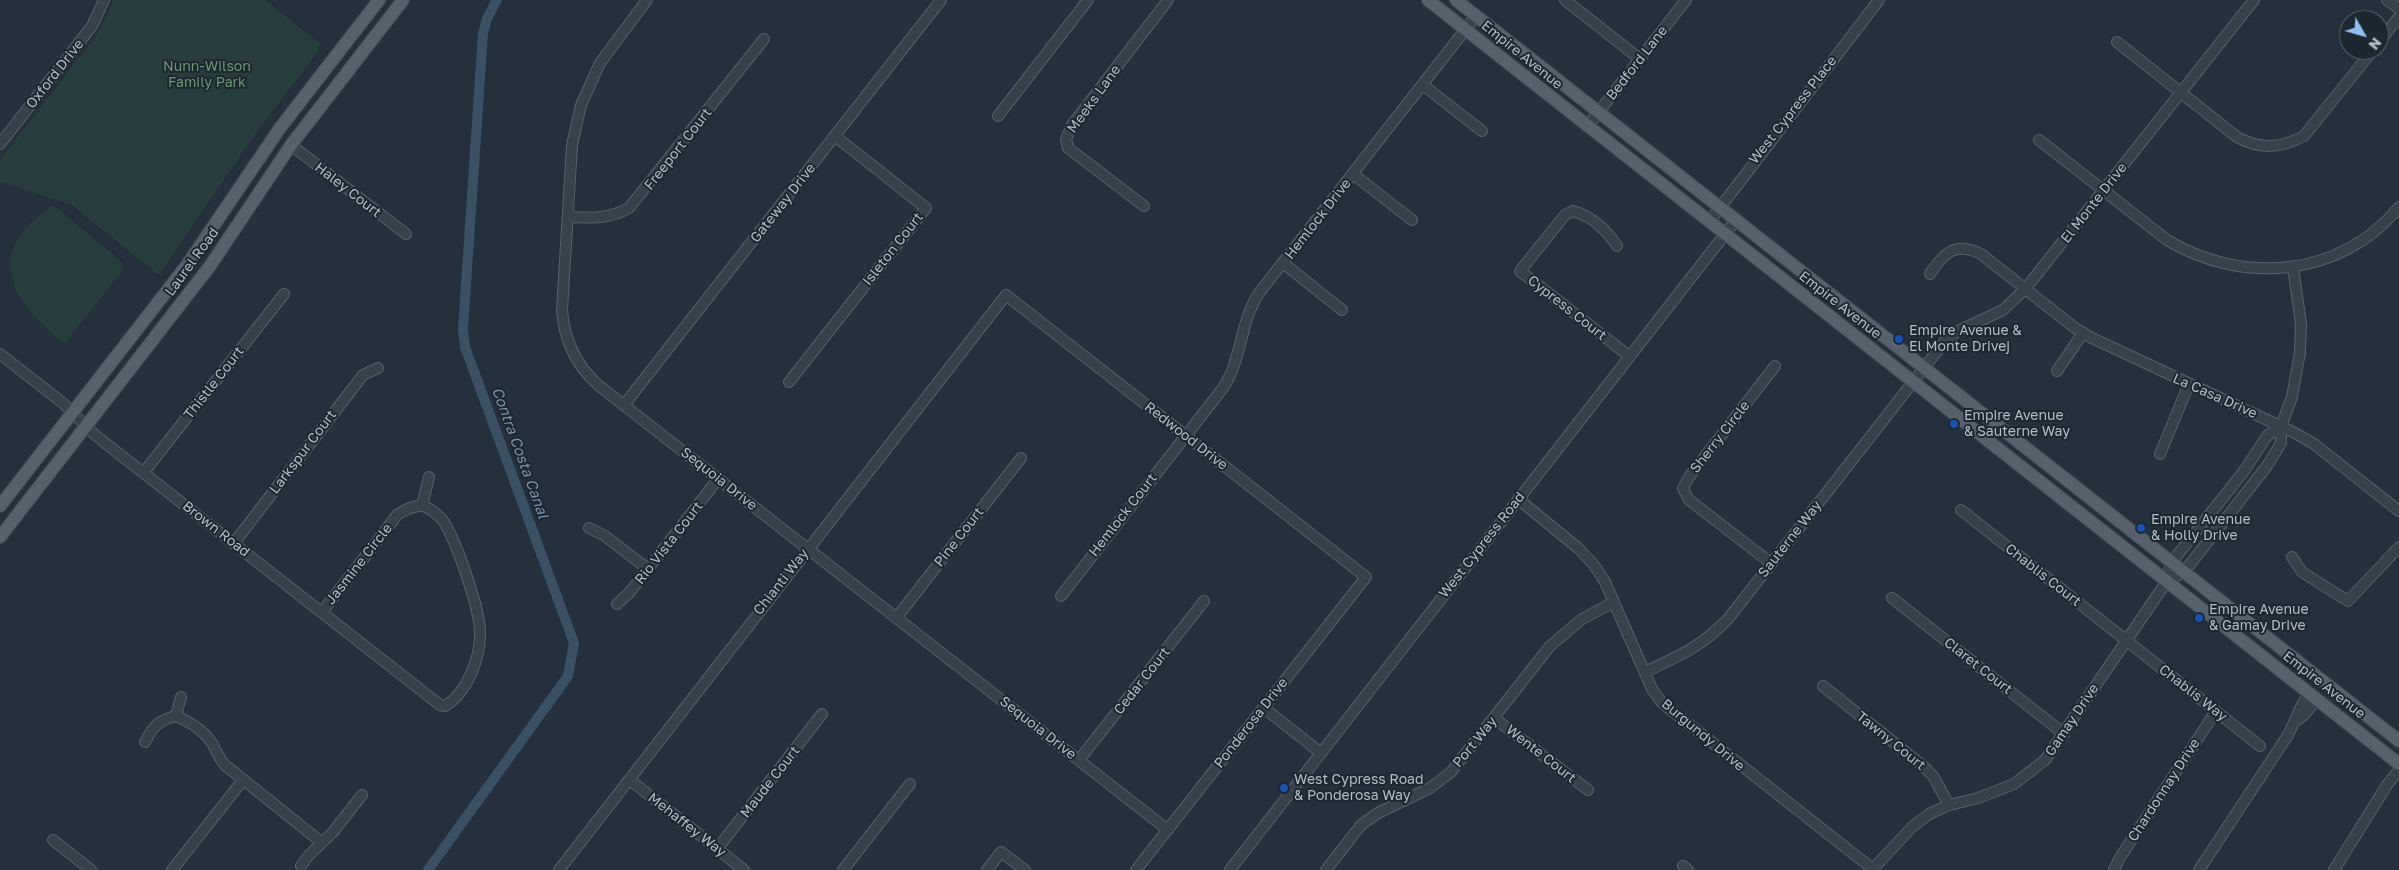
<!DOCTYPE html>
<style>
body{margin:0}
#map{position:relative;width:2399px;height:870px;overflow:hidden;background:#24303b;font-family:"Golos Text",sans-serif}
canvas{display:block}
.north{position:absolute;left:2339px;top:10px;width:50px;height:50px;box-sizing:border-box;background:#1d2730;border:1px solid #59636c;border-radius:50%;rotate:128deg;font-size:14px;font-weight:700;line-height:20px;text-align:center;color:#b3bdc6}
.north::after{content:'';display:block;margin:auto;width:18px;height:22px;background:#8ebff1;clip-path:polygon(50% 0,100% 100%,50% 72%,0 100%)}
</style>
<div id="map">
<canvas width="2399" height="870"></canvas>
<div class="north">N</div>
</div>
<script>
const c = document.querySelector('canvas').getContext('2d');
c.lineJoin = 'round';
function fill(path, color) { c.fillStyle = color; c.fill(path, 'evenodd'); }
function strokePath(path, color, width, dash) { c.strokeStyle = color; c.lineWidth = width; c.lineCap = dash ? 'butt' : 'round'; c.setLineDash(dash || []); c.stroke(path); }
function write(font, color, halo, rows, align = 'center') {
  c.font = font + ' "Golos Text",sans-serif'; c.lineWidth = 4; c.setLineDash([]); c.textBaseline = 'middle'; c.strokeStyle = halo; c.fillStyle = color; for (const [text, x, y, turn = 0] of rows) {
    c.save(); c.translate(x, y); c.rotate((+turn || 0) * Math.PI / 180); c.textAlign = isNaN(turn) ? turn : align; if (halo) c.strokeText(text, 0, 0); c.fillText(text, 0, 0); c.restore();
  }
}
fill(new Path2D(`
 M114 0H265L320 43 318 52 258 130 159 275 72 205 0 182V160L98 33Z
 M53 205 116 257 122 263 123 270 65 343C55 339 45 326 36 318 28 310 21 300 16 290 0 249 22 227 53 205Z`), '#273d3d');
strokePath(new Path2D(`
 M428 870 568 676 574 643 465 347 463 329 483 33 487 19 497 0`), '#3b5063', 10);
const minor = new Path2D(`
 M647 0 600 63 581 105 572 145 562 310C564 340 575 364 598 385L1168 830
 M1565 0 1640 59
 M2387 0 2399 9
 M2117 42 2237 137C2260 150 2281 148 2304 136L2373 50
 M2379 42 2399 17
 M1423 85 1482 131
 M998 116 1088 0
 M1587 127 1686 0
 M2039 140 2167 240C2242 285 2341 278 2399 207
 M0 144 92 26 104 0
 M291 145 406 234
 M1353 174 1412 220
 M1144 206 1068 148 1066 139 1072 125 1168 0
 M568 217C591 218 609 219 629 208L764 39
 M1709 222 1879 0
 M1617 246C1606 229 1593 217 1573 211L1565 215 1520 271 1629 356
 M1283 263 1342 310
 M1930 274C1944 253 1955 241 1981 254L2075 328 2092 338 2295 433 2314 444 2399 511
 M0 354 64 404 95 435 440 705 445 706C467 693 480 659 480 634 481 611 456 541 444 522 440 516 430 508 423 506 414 505 405 510 398 514L322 612
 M2057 371 2083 333
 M789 382 926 208 835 136
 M624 405 941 0
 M2160 454 2189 384
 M144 472 284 294
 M1518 499 1578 548 1594 565 1605 582 1652 689 1662 703 1874 870
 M422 506 429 477
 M1961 510 2260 746
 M589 528 605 536 648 569
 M234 543 363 375 378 368
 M2292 557 2302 572 2348 601 2399 547
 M1771 563 1689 500 1683 488 1689 477 1775 366
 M2167 581 2184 572 2267 466 2281 443V426L2292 397 2300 352 2301 324 2293 267
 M1061 596 1223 388C1243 357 1239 324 1259 293L1476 16
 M1892 598 2064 734
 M617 604 630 592 718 479
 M897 617 1021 458
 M1645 672C1679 656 1701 647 1728 619L1945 341 1958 331 2003 310 2026 288 2254 0
 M1823 686 1922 765 1933 776 1949 805
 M1264 708 1321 753
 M176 716 181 697
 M1494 718 1588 790
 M2297 720 2304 715 2317 699
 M145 742C153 726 159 720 176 716 190 722 205 731 213 745 217 753 219 758 225 765L321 842
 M1079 760 1204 601
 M630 780 744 870
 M53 840 91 870
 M717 849 822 714
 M301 866 309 855 333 832 362 795
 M1683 866 1688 870
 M172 870 243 780
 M559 870 1006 295 1366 577 1136 870
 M843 870 910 784
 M987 870 1001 852 1025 870
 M1230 870 1736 220
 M1326 870 1361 825 1378 813 1430 788 1451 772 1550 646 1582 619 1614 602
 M1872 870 1912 827 1929 814 1949 805 1978 798 2014 784 2045 760 2167 581 2171 563 2244 471 2267 436 2281 426
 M2114 870 2119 859 2216 711
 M2199 870 2288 735C2296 720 2299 706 2310 693
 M2334 870 2387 785 2399 770`);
const major = new Path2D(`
 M1428 0 2399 764
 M1456 0 2399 741
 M0 506 187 265 280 128 379 0
 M0 537 210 266 291 145 403 0`);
strokePath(minor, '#566069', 12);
strokePath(major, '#414b54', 14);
strokePath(minor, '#38424b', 10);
strokePath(major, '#56616b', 12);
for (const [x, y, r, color] of [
 [1899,339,5,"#1a4fb4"],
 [1954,424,5,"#1a4fb4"],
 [2141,528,5,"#1a4fb4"],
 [2199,618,5,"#1a4fb4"],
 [1284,788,5,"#1a4fb4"]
]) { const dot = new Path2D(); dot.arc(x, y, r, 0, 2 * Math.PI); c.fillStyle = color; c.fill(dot); strokePath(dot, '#1d2730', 2); }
write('14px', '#b3bdc6', '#1d2730', [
 ["Empire Avenue",1522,55,39],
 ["Bedford Lane",1637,63,-52],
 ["Oxford Drive",55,74,-52],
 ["Meeks Lane",1094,99,-54],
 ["West Cypress Place",1793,110,-52],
 ["Freeport Court",678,149,-52],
 ["Haley Court",348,190,38],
 ["Gateway Drive",783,203,-52],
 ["El Monte Drive",2094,203,-52],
 ["Hemlock Drive",1318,219,-52],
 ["Isleton Court",893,249,-52],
 ["Laurel Road",192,262,-54],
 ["Empire Avenue",1840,305,38],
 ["Cypress Court",1567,308,38],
 ["Thistle Court",214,383,-52],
 ["La Casa Drive",2215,396,24],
 ["Redwood Drive",1186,436,38],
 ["Sherry Circle",1720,437,-52],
 ["Larkspur Court",303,452,-53],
 ["Sequoia Drive",719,479,38],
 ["Hemlock Court",1123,515,-52],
 ["Brown Road",216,529,38],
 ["Pine Court",959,537,-52],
 ["Sauterne Way",1790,539,-52],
 ["Rio Vista Court",669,543,-52],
 ["West Cypress Road",1482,545,-52],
 ["Jasmine Circle",359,564,-52],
 ["Chablis Court",2043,575,38],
 ["Chianti Way",781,582,-52],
 ["Claret Court",1978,666,38],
 ["Cedar Court",1142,681,-52],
 ["Empire Avenue",2324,685,38],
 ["Chablis Way",2193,693,38],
 ["Gamay Drive",2072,720,-56],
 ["Ponderosa Drive",1251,723,-52],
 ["Sequoia Drive",1038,728,38],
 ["Burgundy Drive",1703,735,40],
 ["Tawny Court",1891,741,39],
 ["Port Way",1475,742,-51],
 ["Wente Court",1541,754,38],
 ["Maude Court",770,782,-52],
 ["Chardonnay Drive",2164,790,-57],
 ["Mehaffey Way",687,825,38]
]);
write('14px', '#6c9671', '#1d2730', [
 ["Nunn-Wilson",207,67],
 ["Family Park",207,83]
]);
write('14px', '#b3bdc6', '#1d2730', [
 ["Empire Avenue &",1909,331],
 ["El Monte Drivej",1909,347],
 ["Empire Avenue",1964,416],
 ["& Sauterne Way",1964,432],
 ["Empire Avenue",2151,520],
 ["& Holly Drive",2151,536],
 ["Empire Avenue",2209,610],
 ["& Gamay Drive",2209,626],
 ["West Cypress Road",1294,780],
 ["& Ponderosa Way",1294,796]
], 'left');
write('italic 15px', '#7691a8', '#1d2730', [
 ["Contra Costa Canal",520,453,70]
]);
</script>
